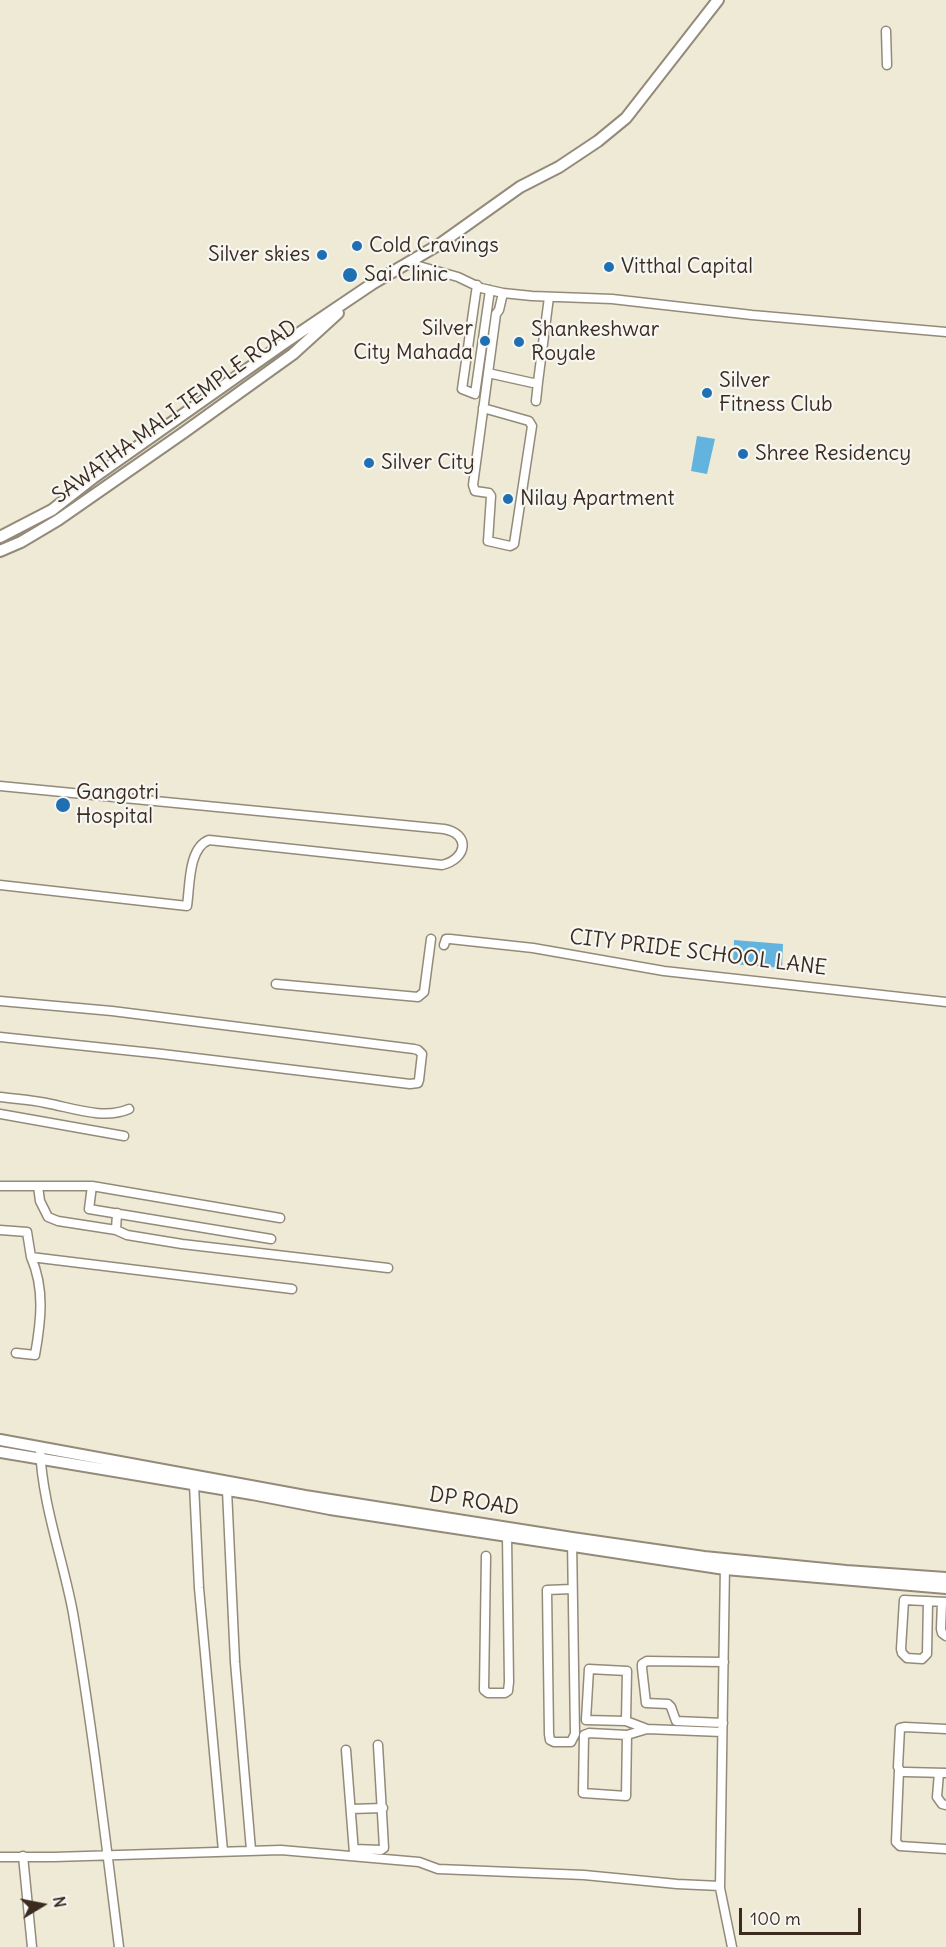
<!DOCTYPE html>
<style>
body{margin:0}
#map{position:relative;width:946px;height:1947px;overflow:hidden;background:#eeead6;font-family:Delius,sans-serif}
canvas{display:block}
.north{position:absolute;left:12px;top:1875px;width:60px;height:60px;-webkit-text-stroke:4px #f6f6f2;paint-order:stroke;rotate:80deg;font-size:16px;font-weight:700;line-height:24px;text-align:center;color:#3b2a1e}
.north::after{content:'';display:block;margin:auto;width:21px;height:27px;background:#3b2a1e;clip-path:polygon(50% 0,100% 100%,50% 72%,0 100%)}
.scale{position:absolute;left:739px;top:1908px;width:122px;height:27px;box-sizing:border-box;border:3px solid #3b2a1e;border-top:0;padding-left:8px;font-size:18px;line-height:21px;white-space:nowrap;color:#3b2a1e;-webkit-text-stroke:4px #f6f6f2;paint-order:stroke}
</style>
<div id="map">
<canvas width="946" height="1947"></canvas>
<div class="north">N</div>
<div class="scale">100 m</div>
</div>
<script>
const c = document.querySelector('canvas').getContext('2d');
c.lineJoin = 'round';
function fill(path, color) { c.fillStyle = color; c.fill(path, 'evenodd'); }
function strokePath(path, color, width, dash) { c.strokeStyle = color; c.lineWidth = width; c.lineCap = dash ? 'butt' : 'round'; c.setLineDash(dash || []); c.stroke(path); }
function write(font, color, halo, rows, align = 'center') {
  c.font = font + ' Delius,sans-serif'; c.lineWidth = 4.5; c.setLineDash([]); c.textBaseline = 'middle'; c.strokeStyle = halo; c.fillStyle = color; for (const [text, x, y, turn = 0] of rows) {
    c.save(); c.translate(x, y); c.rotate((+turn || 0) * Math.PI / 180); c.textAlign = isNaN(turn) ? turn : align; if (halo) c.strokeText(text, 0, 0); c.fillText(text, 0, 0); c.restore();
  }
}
fill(new Path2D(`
 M697 436 715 439 707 474 691 471Z
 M734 940 783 944 782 968 733 964Z`), '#62b3dd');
const minor = new Path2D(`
 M886 31 887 65
 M408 263 458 277 481 288 503 293 532 296 612 299 752 315 946 332
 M477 285 462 389 475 394 490 290
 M488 373 533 383 538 382 549 297
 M536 401 538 382
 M483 408 529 421 532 426 514 544 510 546 488 541 491 496 489 493 475 491 473 485 496 314 499 310 503 293
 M0 786 444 829C471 834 467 859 442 865L209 840C188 848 190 886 187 906L0 885
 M444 945 446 939H450L533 948 664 971 946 1002
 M276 984 418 997 424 992 431 939
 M0 1001 112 1011 414 1049 418 1050 422 1054 419 1080 418 1083 410 1084 162 1054 0 1037
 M0 1097C15 1099 31 1100 46 1103 73 1108 104 1120 129 1109
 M0 1114 124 1136
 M0 1186H92
 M38 1186 40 1201 48 1217 58 1221 116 1230
 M117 1213 116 1230 127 1235 182 1244 388 1268
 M0 1230 27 1232 31 1257 292 1289
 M271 1239 89 1209 92 1186 280 1218
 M16 1353 35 1355C41 1321 45 1289 31 1257
 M40 1448C42 1504 63 1559 73 1613 92 1724 105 1835 119 1947
 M194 1484 199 1588 223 1851
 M227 1490 235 1662 251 1850
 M486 1556 484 1690 488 1693H505L508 1691 509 1682 507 1536
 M725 1565 720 1888 732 1947
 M572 1589 547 1590 549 1734 550 1740 554 1742H571L575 1734 572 1540
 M928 1601 927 1654 922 1659 907 1658 902 1653 901 1649 904 1600 946 1602
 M942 1602 941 1629 942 1633 946 1636
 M626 1721 627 1671 589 1669 586 1720 626 1721 647 1729 722 1732
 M723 1723 676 1721 671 1707 668 1704 646 1703 642 1668V1664L647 1661 724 1662
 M946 1729 905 1727 900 1728 898 1767 901 1772H906L946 1773
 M627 1735 626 1796 583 1793 584 1735 589 1733 627 1735 647 1729
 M346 1750 354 1853
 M899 1770 896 1842 900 1846 946 1849
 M939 1773 937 1797 942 1804 946 1805
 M351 1809 383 1808
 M354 1849 381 1850 384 1848 378 1745
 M23 1856 32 1947
 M0 1857H54L281 1850 419 1862 438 1869 584 1875 677 1884 720 1886`);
const tertiary = new Path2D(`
 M0 537 52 510 93 478 283 344 372 284 440 244 520 187 559 167 598 141 626 118 718 0
 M0 551 21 542 58 520 183 433 293 354 338 313
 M0 1440 305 1496 572 1538 704 1557 846 1571 946 1578
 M0 1452 252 1494 330 1509 725 1569 946 1588`);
strokePath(minor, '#948a7a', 11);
strokePath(tertiary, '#948a7a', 14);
strokePath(minor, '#fff', 8);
strokePath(tertiary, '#fff', 10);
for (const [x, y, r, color] of [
 [357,246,6,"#1f6fb2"],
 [322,255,6,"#1f6fb2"],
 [609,267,6,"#1f6fb2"],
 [350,275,8,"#1f6fb2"],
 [485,341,6,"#1f6fb2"],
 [519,342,6,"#1f6fb2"],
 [707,393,6,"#1f6fb2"],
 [743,454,6,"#1f6fb2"],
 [369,463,6,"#1f6fb2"],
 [508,499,6,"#1f6fb2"],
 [63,805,8,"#1f6fb2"]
]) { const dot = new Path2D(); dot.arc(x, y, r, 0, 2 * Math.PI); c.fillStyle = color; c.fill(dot); strokePath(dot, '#f6f6f2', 2); }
write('21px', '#3b2a1e', '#f6f6f2', [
 ["Cold Cravings",369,246],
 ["Silver skies",310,255,"right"],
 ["Vitthal Capital",621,267],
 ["Sai Clinic",364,275],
 ["Silver",473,329,"right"],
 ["City Mahada",473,353,"right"],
 ["Shankeshwar",531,330],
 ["Royale",531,354],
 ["Silver",719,381],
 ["Fitness Club",719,405],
 ["Shree Residency",755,454],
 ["Silver City",381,463],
 ["Nilay Apartment",520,499],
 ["Gangotri",76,793],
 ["Hospital",76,817]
], 'left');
write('21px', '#3b2a1e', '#f6f6f2', [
 ["SAWATHA MALI TEMPLE ROAD",175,412,-36],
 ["CITY PRIDE SCHOOL LANE",698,953,7],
 ["DP ROAD",474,1502,9]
]);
</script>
